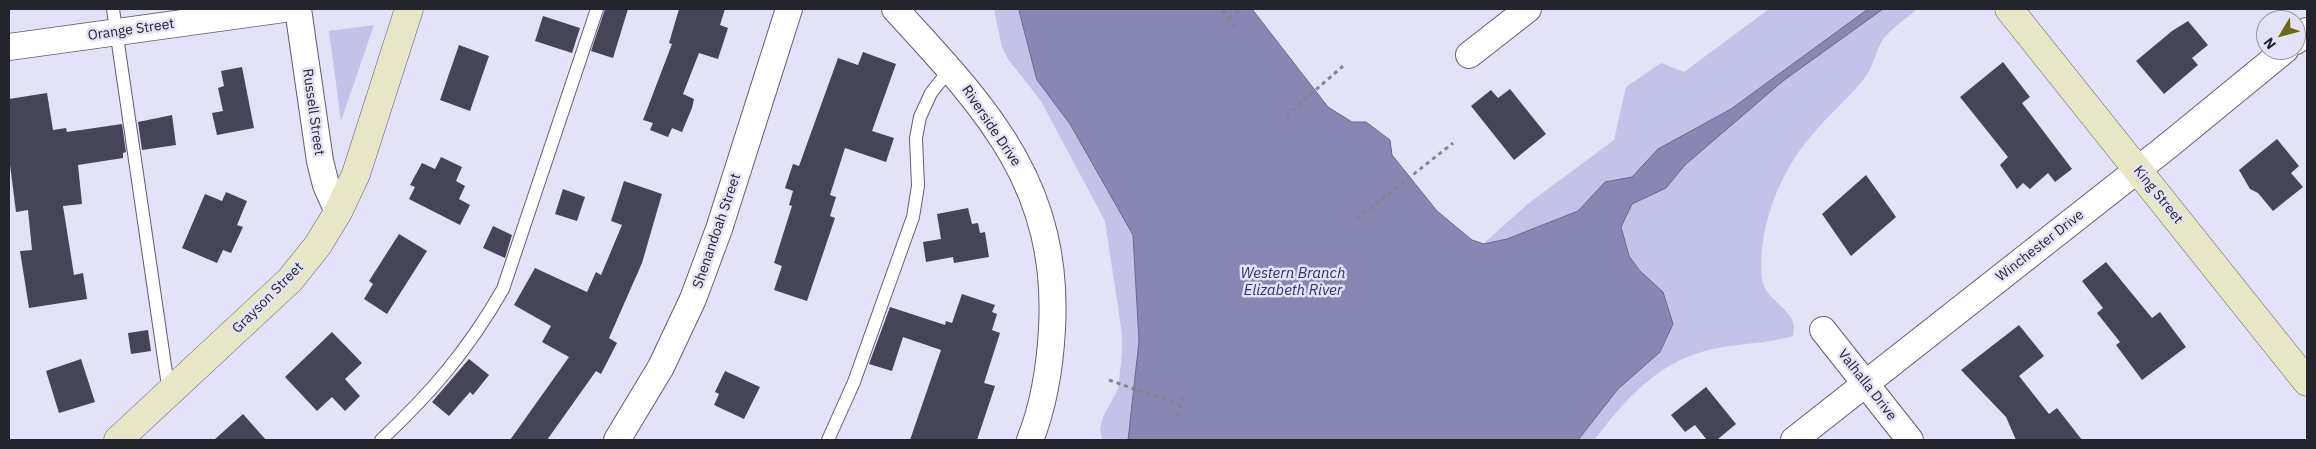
<!DOCTYPE html>
<style>
body{margin:0}
#map{position:relative;width:2316px;height:449px;overflow:hidden;background:#e3e2f8;font-family:"IBM Plex Sans",sans-serif}
canvas{display:block}
.frame{position:absolute;inset:0;border:10px solid #24242c;pointer-events:none}
.north{position:absolute;left:2256px;top:10px;width:50px;height:50px;box-sizing:border-box;background:#e3e2f8;border:1px solid #9796a6;border-radius:50%;rotate:233deg;font-size:14px;font-weight:700;line-height:20px;text-align:center;color:#24242c}
.north::after{content:'';display:block;margin:auto;width:18px;height:22px;background:#6b6a08;clip-path:polygon(50% 0,100% 100%,50% 72%,0 100%)}
</style>
<div id="map">
<canvas width="2316" height="449"></canvas>
<div class="frame"></div>
<div class="north">N</div>
</div>
<script>
const c = document.querySelector('canvas').getContext('2d');
c.lineJoin = 'round';
function fill(path, color) { c.fillStyle = color; c.fill(path, 'evenodd'); }
function strokePath(path, color, width, dash) { c.strokeStyle = color; c.lineWidth = width; c.lineCap = dash ? 'butt' : 'round'; c.setLineDash(dash || []); c.stroke(path); }
function write(font, color, halo, rows, align = 'center') {
  c.font = font + ' "IBM Plex Sans",sans-serif'; c.lineWidth = 5; c.setLineDash([]); c.textBaseline = 'middle'; c.strokeStyle = halo; c.fillStyle = color; for (const [text, x, y, turn = 0] of rows) {
    c.save(); c.translate(x, y); c.rotate((+turn || 0) * Math.PI / 180); c.textAlign = isNaN(turn) ? turn : align; if (halo) c.strokeText(text, 0, 0); c.fillText(text, 0, 0); c.restore();
  }
}
fill(new Path2D(`
 M994 9H1252L1328 107 1352 122H1366L1390 140 1392 155 1437 211 1472 240 1483 244 1529 203 1614 140 1626 87 1661 63 1684 72 1769 9H1917C1907 18 1892 28 1883 39 1875 52 1873 69 1863 80 1847 100 1827 116 1811 136 1779 173 1757 230 1762 279 1765 303 1801 310 1793 336 1770 343 1748 343 1724 347 1663 356 1630 394 1594 440H1102L1100 429 1103 417 1118 389 1122 355V334L1105 221 1041 101 1008 59 1002 47Z
 M374 25 341 121 329 31Z`), '#c3c2e8');
const water = new Path2D(`
 M1019 9H1252L1328 107 1352 122H1366L1390 140 1392 155 1437 211 1472 240 1484 244 1507 239 1578 211 1605 182 1632 177 1658 149 1731 109 1868 9H1883L1783 81 1685 165 1666 188 1632 204 1621 227 1629 256 1640 271 1663 292 1673 324 1660 352 1618 389 1578 440H1128L1139 341 1133 235 1070 124 1037 80Z`);
fill(water, '#8886b3');
strokePath(water, '#6a698a', 1);
fill(new Path2D(`
 M605 9H628L613 58 591 51Z
 M679 9H725L720 25 728 28 718 59 699 53 683 94 694 99 692 108 682 132 672 128 668 137 650 130 653 123 643 120 672 44 669 43Z
 M543 16 580 28 572 53 535 41Z
 M2188 21 2208 45 2192 58 2198 65 2164 94 2136 61 2172 31Z
 M459 45 489 56 470 111 440 100Z
 M863 52 896 64 872 131 894 138 886 162 845 148 830 195 836 197 830 216 835 218 807 301 774 290 782 266 774 263 792 206 789 205 793 191 785 188 793 164 799 166 838 58 858 65Z
 M2003 62 2030 97 2022 103 2072 169 2055 182 2048 173 2030 189 2023 183 2017 189 2000 165 2008 157 1960 97Z
 M242 67 254 128 217 135 212 113 223 111 218 88 224 86 221 71Z
 M1510 89 1546 134 1514 160 1471 106 1491 90 1498 98Z
 M47 93 53 130 66 128 67 132 122 124 126 152 123 153V158L78 165 82 204 63 206 74 275 83 273 87 299 29 308 20 251 32 250 28 210 16 212 9 157V99Z
 M172 115 176 145 142 150 138 122Z
 M2277 139 2299 166 2291 173 2303 187 2273 211 2258 193 2250 189 2239 170Z
 M441 157 462 167 456 181 465 186 459 199 470 205 460 225 409 199 415 187 410 185 422 163 435 169Z
 M1866 175 1896 217 1851 256 1822 214Z
 M624 181 662 194 642 263 609 338 617 343 601 374 596 371 547 440H510L569 357 542 342 551 326 514 305 535 268 587 292 596 272 601 275 622 225 611 221Z
 M563 189 585 197 577 221 555 214Z
 M226 192 247 201 237 225 243 227 231 253 223 250 217 263 182 248 205 194 222 201Z
 M968 208 972 224 978 223 980 233 985 232 989 257 954 263 953 257 926 262 923 242 941 239 937 214Z
 M493 226 512 235 505 258 483 248Z
 M399 234 427 251 387 314 364 299 373 284 369 281Z
 M2106 262 2152 318 2160 312 2186 347 2142 380 2116 345 2120 342 2097 313 2103 308 2082 281Z
 M962 294 995 305 992 312 997 314 992 330 1000 333 984 383 995 386 977 440H910L941 350 903 337 892 371 869 364 890 307 945 325 946 321 952 323Z
 M2019 325 2044 356 2019 376 2049 414 2057 408 2082 440H2016L2006 417 1961 370Z
 M148 330 151 351 131 354 128 333Z
 M332 332 362 363 345 379 360 396 345 411 332 397 317 411 285 377Z
 M81 359 95 402 59 413 46 371Z
 M469 359 489 375 473 395 470 392 449 416 432 402Z
 M725 371 760 387 744 419 714 405 719 394 715 392Z
 M1706 387 1736 424 1717 440H1707L1695 425 1685 432 1671 415Z
 M243 414 266 440H214Z`), '#464557');
const lane = new Path2D(`
 M113 9 169 393
 M381 440C432 392 468 350 503 289L597 9
 M828 440 854 382 913 217 918 186 916 138 920 117 931 93 950 69`);
const street = new Path2D(`
 M298 9 320 161 326 185 338 212
 M895 9C986 108 1060 184 1052 329 1050 366 1044 405 1030 440
 M2296 41 2307 31
 M9 47 284 9
 M1469 55 1528 9
 M1823 330 1910 440
 M617 440 661 367 693 299 719 229 789 9
 M1794 440 2169 145 2285 50`);
const secondary = new Path2D(`
 M2009 9 2307 382
 M118 440 290 280 318 245 338 212 356 174 409 9`);
strokePath(lane, '#606072', 14);
strokePath(street, '#606072', 28);
strokePath(secondary, '#606072', 29);
strokePath(new Path2D(`
 M1223 10 1234 26
 M1229 18 1241 9
 M1286 116 1343 66
 M1357 219 1453 143
 M1109 380 1180 405
 M1177 416 1184 396`), '#838392', 3, [4, 4]);
strokePath(lane, '#fff', 12);
strokePath(street, '#fff', 26);
strokePath(secondary, '#e7e7c7', 28);
write('14px', '#24242c', '#e3e2f8', [
 ["Orange Street",131,30,-8],
 ["Russell Street",313,112,82],
 ["Riverside Drive",991,126,56],
 ["King Street",2158,195,51],
 ["Shenandoah Street",717,231,-71],
 ["Winchester Drive",2040,246,-38],
 ["Grayson Street",268,298,-45],
 ["Valhalla Drive",1867,385,52]
]);
write('italic 15px', '#362e67', '#e3e2f8', [
 ["Western Branch",1293,274],
 ["Elizabeth River",1293,291]
]);
</script>
